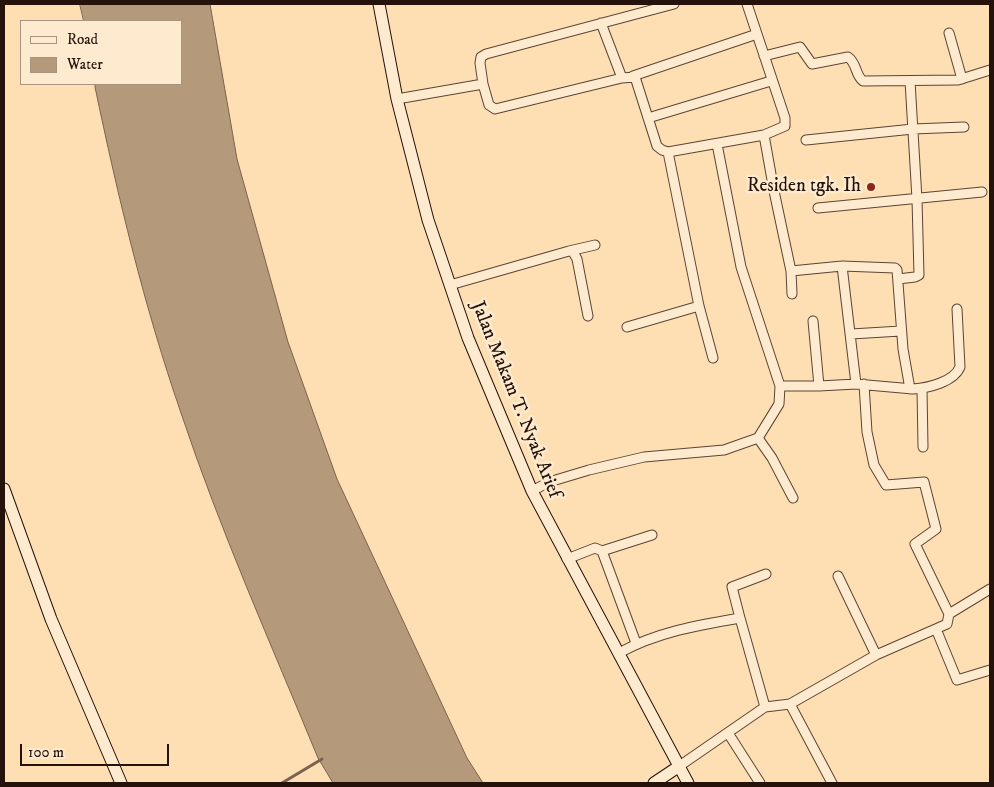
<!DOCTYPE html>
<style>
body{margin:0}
#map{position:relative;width:994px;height:787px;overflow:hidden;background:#fedeb3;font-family:"IM FELL DW Pica",serif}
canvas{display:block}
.frame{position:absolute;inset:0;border:5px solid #25120a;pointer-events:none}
.legend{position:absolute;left:20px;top:20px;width:162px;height:65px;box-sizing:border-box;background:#feeace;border:1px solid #a79480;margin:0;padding:6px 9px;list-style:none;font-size:15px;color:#25120a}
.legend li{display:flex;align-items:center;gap:10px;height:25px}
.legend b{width:25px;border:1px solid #a79480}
.scale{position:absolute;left:20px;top:744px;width:149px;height:22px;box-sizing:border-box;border:2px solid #25120a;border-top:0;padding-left:6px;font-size:15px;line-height:18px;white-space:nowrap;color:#25120a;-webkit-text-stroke:4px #feeace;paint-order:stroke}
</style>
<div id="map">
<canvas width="994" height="787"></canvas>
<div class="frame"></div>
<ul class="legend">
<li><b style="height:6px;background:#feeace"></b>Road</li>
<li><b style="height:14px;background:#b4997a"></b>Water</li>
</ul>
<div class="scale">100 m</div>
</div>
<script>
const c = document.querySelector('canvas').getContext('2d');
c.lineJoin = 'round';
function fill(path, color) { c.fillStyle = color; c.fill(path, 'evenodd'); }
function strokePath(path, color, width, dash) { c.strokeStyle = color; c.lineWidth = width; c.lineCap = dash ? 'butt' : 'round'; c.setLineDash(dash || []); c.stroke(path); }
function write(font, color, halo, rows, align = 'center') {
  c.font = font + ' "IM FELL DW Pica",serif'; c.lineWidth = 5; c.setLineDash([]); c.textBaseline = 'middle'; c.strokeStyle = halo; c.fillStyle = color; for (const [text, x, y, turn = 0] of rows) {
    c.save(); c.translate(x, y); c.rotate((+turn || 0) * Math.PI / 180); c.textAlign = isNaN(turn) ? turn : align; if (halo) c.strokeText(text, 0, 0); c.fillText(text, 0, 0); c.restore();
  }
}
const water = new Path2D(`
 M80 4H210L237 159 288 342 337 479 467 758 483 783H333L318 758C271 644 220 530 181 413 144 306 118 197 95 87V84H181V21H84Z`);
fill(water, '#b4997a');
strokePath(water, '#7b634d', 1);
strokePath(new Path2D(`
 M282 783 322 759`), '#7b634d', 3);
const street = new Path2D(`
 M601 23 622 78
 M949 33 962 79
 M764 56 800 47 812 64 848 57C857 63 855 75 863 81L958 80 990 70
 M633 76 757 34
 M483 84 489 105 495 109 622 78 635 77 657 146 662 150 668 152
 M397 99 483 84 480 63 481 57 486 54 674 4
 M648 118 771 81
 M764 135 774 191 791 271 842 266 895 268 897 270 903 349 910 389
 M806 140 913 129 964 127
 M818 208 982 192
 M569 251 595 245
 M842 266 856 384
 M791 271 792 294
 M898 279 915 277 919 275 917 199 910 81
 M450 285 569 251 573 252 577 259 588 316
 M813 321 819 386
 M627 327 699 306
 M851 334 901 331
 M713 358 699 306 668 152 764 135 785 126V118L747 4
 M864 384 867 432 874 465 886 485 924 482 936 529 915 544 949 614
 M780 386H819L856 384 913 389C928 388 954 382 960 367L957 309
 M922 389 923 447
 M758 438 772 458 793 498
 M532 491 549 482 589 470 644 457 724 450 758 438 779 404 780 386 741 267 717 144
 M602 551 636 643
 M567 559 595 548 602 551 652 535
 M838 576 876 655
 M740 618 732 587 766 574
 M936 629 957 680 990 670
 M619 653C657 632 699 625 740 618L765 707
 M790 704 832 783
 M728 733 760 783
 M678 767 765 707 790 704 876 655 947 624 949 614 990 589`);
const secondary = new Path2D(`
 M379 4 397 99 428 220 468 338 532 491 688 783
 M4 489 51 619 121 783
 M654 783 678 767`);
strokePath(street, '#5b4534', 11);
strokePath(secondary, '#25120a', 13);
strokePath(street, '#feeace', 9);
strokePath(secondary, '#feeace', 11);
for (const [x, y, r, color] of [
 [871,187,5,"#8f2418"]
]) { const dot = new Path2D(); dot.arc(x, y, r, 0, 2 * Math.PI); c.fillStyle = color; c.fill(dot); strokePath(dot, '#feeace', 2); }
write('19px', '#25120a', '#feeace', [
 ["Residen tgk. Ih",861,187]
], 'right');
write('19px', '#25120a', '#feeace', [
 ["Jalan Makam T. Nyak Arief",515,400,68]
]);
</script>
